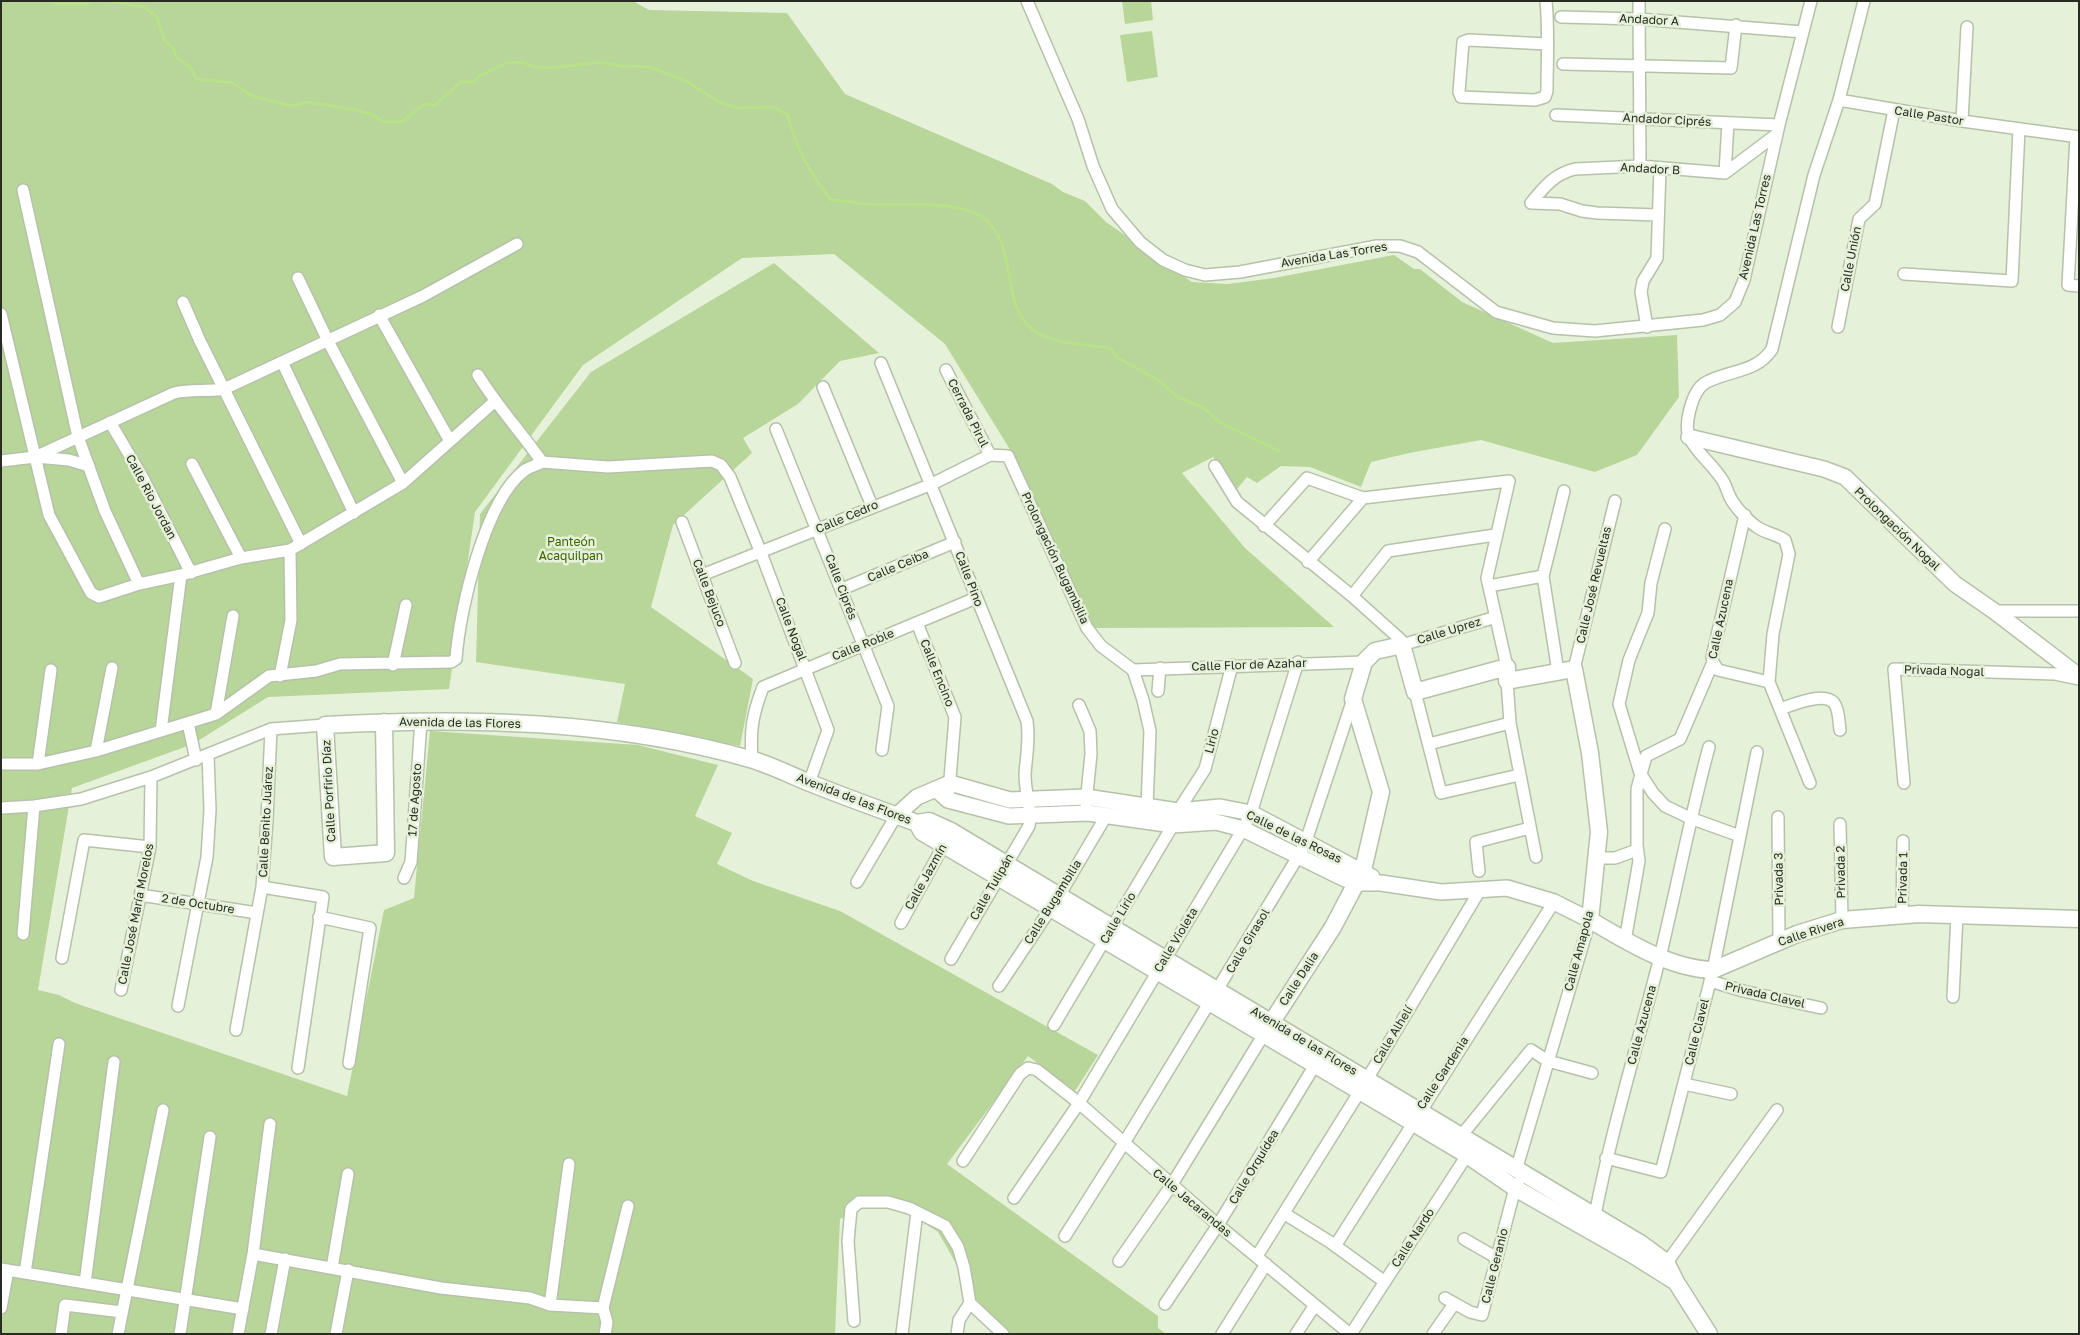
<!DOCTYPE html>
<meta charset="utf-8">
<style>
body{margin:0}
#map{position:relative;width:2080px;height:1335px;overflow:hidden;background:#e5f2d9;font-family:"Golos Text",sans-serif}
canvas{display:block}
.frame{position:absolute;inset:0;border:2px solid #272b22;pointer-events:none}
</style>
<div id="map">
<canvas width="2080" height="1335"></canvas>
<div class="frame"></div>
</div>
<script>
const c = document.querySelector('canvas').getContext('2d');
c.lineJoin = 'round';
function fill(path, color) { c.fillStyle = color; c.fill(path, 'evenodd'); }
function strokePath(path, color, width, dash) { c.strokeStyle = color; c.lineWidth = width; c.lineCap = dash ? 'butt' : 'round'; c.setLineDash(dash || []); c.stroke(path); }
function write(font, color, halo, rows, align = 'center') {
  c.font = font + ' "Golos Text",sans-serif'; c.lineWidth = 5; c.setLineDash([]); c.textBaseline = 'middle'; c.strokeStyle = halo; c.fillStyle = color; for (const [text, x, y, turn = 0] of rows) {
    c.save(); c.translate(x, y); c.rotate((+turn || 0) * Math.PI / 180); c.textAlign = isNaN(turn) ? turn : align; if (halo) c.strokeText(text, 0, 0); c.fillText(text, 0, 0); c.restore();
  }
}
fill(new Path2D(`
 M1 1H633L649 10 787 13 845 94 1052 184 1063 192 1085 201 1106 222 1192 282 1228 284 1274 278 1394 255 1414 269H1420L1462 302 1553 343 1677 335 1679 397 1637 455 1595 472 1481 440 1409 453 1371 462 1361 487 1310 467 1281 466 1257 483 1247 477 1237 489 1213 457 1182 473 1245 548 1334 627 1094 628 1009 448 945 344 834 254 742 258 583 365 475 512 449 689 268 697 193 744 72 788 38 990 59 995 75 1003 347 1096 384 910 414 898 430 731 638 745 718 765 695 816 732 833 717 864 753 881 840 911 1098 1055 1075 1091 1028 1056 947 1164 1158 1316V1328L1166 1334H1011L987 1318 938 1232 886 1198 840 1219 835 1334H1Z
 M1122 1H1151L1153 20 1125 24Z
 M1152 31 1158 77 1127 82 1120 35Z
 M774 263 879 353 840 361 798 404 743 438 752 453 673 525 651 607 753 679 740 746 617 722 625 684 476 662 480 514 591 372Z`), '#b8d59a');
strokePath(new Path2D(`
 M51 1 56 4H87L93 1
 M109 1 144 7 157 17 164 40 173 48 177 58 191 68 196 79 233 83 252 96 292 106 308 102 355 110 371 114 384 122H402L424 104 434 106 461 82H475L478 77 506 63 523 62 533 67 553 68 599 62 621 66 650 67 686 81 719 102 738 108 774 107 788 115C795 148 811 174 831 200 843 200 854 203 865 204 896 206 956 199 982 217 1020 244 999 303 1032 329 1052 345 1086 344 1110 348L1118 358 1158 380 1178 397 1204 408 1219 422 1279 451`), '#b8e18a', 3);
const minor = new Path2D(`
 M1027 1 1078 119 1093 166 1112 209 1140 242 1163 260 1185 270 1205 275 1240 272 1377 246H1400L1418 252 1496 312 1553 328 1595 331 1703 320 1720 315 1735 302 1744 280 1779 125 1811 1
 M1546 1C1549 31 1547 61 1547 91L1545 97 1535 100 1461 97 1459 92 1463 42 1469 40 1547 44
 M1639 1 1640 166
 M1561 17 1639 19 1803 32
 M1563 64 1731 68 1736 25
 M1839 100 1962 121 2079 137
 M1556 115 1779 125
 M1962 121 1967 27
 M2076 137 2068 285 2079 286
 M1725 173 1777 134
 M1725 173 1728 123
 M23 190 78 437 105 511 139 584
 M1531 203C1544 187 1554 174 1575 169L1640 166 1725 173
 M1531 203 1560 204 1582 211 1597 213 1658 215
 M1904 274 2012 281 2019 129
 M298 278 328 341 403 483
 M183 302 200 341 301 544
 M1 314 49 515 91 593 99 597 139 584 181 575 241 558 290 550 403 483 494 402
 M379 315 450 441
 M1647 327 1641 292 1643 281 1657 258 1660 168
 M1838 327 1859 219 1875 204 1894 110
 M881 363 1027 721C1030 740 1026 757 1025 775 1025 793 1032 809 1029 826L951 959
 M283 364 354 513
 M946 370 990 455
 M478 375C497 406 521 432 542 462
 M823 387 872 506
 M110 422 144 480 191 573
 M776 429 888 706 882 750
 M36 457 69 460 89 466
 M1 461 35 457 174 393C191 389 207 392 224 389L423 296 517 244
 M542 462 608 467 712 461 721 465 730 477 761 553 828 730 809 783
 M192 464 241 558
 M1215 466 1237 502 1352 596 1401 640 1402 645 1496 617
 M682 522 735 663
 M1264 526 1307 478 1363 498
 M1665 529 1651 583 1648 613 1629 660 1619 704 1640 773 1653 793 1665 806 1690 818 1740 836
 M1308 562 1363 498 1509 481 1487 578 1507 667
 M702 575 932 484 990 455 1008 456 1087 628 1101 646 1133 670 1143 700 1150 731 1147 806
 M1489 586 1543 576
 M842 589 955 542
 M1352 596 1388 551 1495 535
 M1994 611H2079
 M917 623 955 717 949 791
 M1713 662 1718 670 1769 682
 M393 665 406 605
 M1574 669 1615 501
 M1133 670 1364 662
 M1558 672 1543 576 1564 491
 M280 676 291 620 290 550
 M1507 681 1510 723 1536 857
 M1158 691 1160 668
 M1415 692 1441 793 1519 775
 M1079 705 1090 731 1091 754 1086 804
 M1780 709C1792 705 1824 691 1834 703 1839 709 1839 723 1840 730
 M216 714 233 616
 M188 723 196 760
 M161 731 181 575
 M1429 744 1510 723
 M96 751 112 668
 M752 760C750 730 752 716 763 687L976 598
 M1 764H38L96 751 216 714 269 676 316 671 340 664 451 662 456 659C459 612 485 499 525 470 530 467 537 465 542 462
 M38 764 51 670
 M1810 783 1769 682 1773 634 1789 554 1785 540C1776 534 1765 533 1757 527 1748 521 1736 508 1731 499 1727 492 1726 484 1721 478 1712 464 1698 454 1690 439 1683 426 1692 391 1705 383 1728 370 1757 373 1772 349L1814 175 1839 100 1864 1
 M1904 783 1894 669 2055 674 2079 679
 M1 808 34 806 81 799 151 777 271 729 325 725
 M1778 817 1779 941
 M1840 824 1842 920
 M1596 858H1615L1637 850
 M1479 871 1476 842 1530 828
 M404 878 411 862 421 721
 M857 882 896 816
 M262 887 323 897 298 1068
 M140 895 257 913
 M1902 915 1903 841
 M319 917 370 928 349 1063
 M901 923 947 839
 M23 934 34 806
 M1625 941 1639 861 1637 845V789L1646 756 1680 739 1713 662 1712 657 1745 515
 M62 958 84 840 150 847
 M1710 981 1743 991 1821 1008
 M999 986 1059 896 1106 816
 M121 990 150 847 151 777
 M1953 997 1957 915
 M178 1006 207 857 210 810 208 755
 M1054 1025 1173 825 1178 811 1205 769 1232 665
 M236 1030 262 887 267 820 271 729
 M1684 1084 1731 1094
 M1461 1136 1531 1050 1548 1061 1592 1073
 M1606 1158 1661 1172 1713 970 1757 752
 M963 1161 1020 1074 1028 1068 1037 1070 1079 1103 1218 1225 1350 1334
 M1517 1167 1590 920
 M1014 1198 1079 1103 1243 829 1251 813 1298 662
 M1285 1214 1330 1242 1385 1282
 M1595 1215C1612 1128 1638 1043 1660 957 1677 887 1690 817 1709 747
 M1065 1236 1124 1143 1299 855 1306 841 1353 699
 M1464 1239 1497 1258
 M1335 1246 1554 902
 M253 1254 441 1288 530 1298 550 1305 603 1308
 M1257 1256 1360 1091 1480 890
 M1119 1261 1171 1186 1264 1034
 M332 1268 348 1174
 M1663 1268 1777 1110
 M1 1269 243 1309
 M25 1273 59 1044
 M85 1283 114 1062
 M1445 1298 1470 1312 1482 1315 1515 1188 1518 1183
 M1165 1304 1218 1225 1318 1060
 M550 1305 569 1164
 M1 1308 8 1270
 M854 1321 848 1241 851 1209 859 1202H888L909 1208 945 1226 958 1247 964 1267 970 1303 1003 1334
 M61 1334 65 1305 122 1312
 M118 1334 163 1110
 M180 1334 210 1137
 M238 1334 253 1254 270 1124
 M271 1334 285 1259
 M336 1334 348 1270
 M605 1334 607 1322 603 1308 628 1206
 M902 1334 917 1212
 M957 1334 959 1320 970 1303
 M1222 1334 1266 1264
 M1296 1334 1315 1305
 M1351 1334 1471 1149
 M1433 1334 1454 1304`);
const tertiary = new Path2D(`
 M1689 437 1824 469 1845 477 1955 584 1994 611 2079 676
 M937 790 948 800 1009 816 1088 813 1173 825 1216 822 1243 829 1345 879 1357 883H1381L1441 892 1507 888 1554 902 1590 920
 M896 816 917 797 950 783 1010 800 1086 797 1178 811 1220 807 1251 813 1372 877`);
const secondary = new Path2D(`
 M384 722 386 853 333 857 325 725C467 717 612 720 750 759 771 765 790 775 810 783 845 797 881 810 917 823L929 821 951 831 1640 1243 1666 1262 1676 1282 1709 1334
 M917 823 922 832 1412 1122 1467 1155 1515 1188 1633 1255 1676 1282
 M1264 1034 1333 927 1363 870 1381 792 1353 699 1364 662 1375 651 1402 645 1415 692 1507 667V681L1574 669 1590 753 1599 832 1590 920C1626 941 1670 969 1713 970L1797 934 1842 920 1919 914 2079 919`);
strokePath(minor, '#b5c2a9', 14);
strokePath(tertiary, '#b5c2a9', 18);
strokePath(secondary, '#b5c2a9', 19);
strokePath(minor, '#fff', 11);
strokePath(tertiary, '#fff', 15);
strokePath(secondary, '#fff', 16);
write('12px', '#272b22', '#e5f2d9', [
 ["Andador A",1649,20,3],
 ["Calle Pastor",1929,116,9],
 ["Andador Ciprés",1667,120,3],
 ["Andador B",1650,169,3],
 ["Avenida Las Torres",1755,227,-77],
 ["Avenida Las Torres",1334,255,-9],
 ["Calle Unión",1851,259,-79],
 ["Cerrada Pirul",968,413,63],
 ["Calle Rio Jordan",151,497,62],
 ["Calle Cedro",847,517,-23],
 ["Prolongación Nogal",1897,529,44],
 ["Prolongación Bugambilia",1055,558,65],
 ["Calle Ceiba",898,566,-23],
 ["Calle Pino",969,579,69],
 ["Calle José Revueltas",1594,585,-77],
 ["Calle Ciprés",841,587,69],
 ["Calle Bejuco",709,593,69],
 ["Calle Azucena",1721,619,-78],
 ["Calle Nogal",791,629,69],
 ["Calle Uprez",1449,631,-17],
 ["Calle Roble",863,645,-22],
 ["Calle Flor de Azahar",1249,665,-2],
 ["Privada Nogal",1944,671,2],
 ["Calle Encino",937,673,68],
 ["Avenida de las Flores",460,723,1],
 ["Lirio",1212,741,-75],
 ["Calle Porfirio Díaz",329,791,-93],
 ["Avenida de las Flores",854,799,21],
 ["17 de Agosto",415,800,-86],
 ["Calle Benito Juárez",266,822,-87],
 ["Calle de las Rosas",1294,837,26],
 ["Privada 2",1841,872,-91],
 ["Calle Jazmín",926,877,-61],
 ["Privada 1",1903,878,-89],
 ["Privada 3",1779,879,-91],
 ["Calle Tulipán",992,887,-60],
 ["Calle Bugambilia",1053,902,-58],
 ["2 de Octubre",198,904,9],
 ["Calle José María Morelos",136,914,-79],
 ["Calle Lirio",1118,918,-59],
 ["Calle Rivera",1811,932,-18],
 ["Calle Violeta",1176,940,-59],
 ["Calle Girasol",1248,941,-59],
 ["Calle Amapola",1579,951,-75],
 ["Calle Dalia",1299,979,-57],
 ["Privada Clavel",1765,995,13],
 ["Calle Azucena",1642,1025,-75],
 ["Calle Clavel",1697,1032,-76],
 ["Calle Alhelí",1393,1035,-59],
 ["Avenida de las Flores",1304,1041,31],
 ["Calle Gardenia",1443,1073,-57],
 ["Calle Orquídea",1254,1167,-59],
 ["Calle Jacarandas",1192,1203,40],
 ["Calle Nardo",1413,1238,-57],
 ["Calle Geranio",1495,1266,-76]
]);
write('12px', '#3e6100', '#e5f2d9', [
 ["Panteón",571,542],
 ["Acaquilpan",571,556]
]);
</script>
